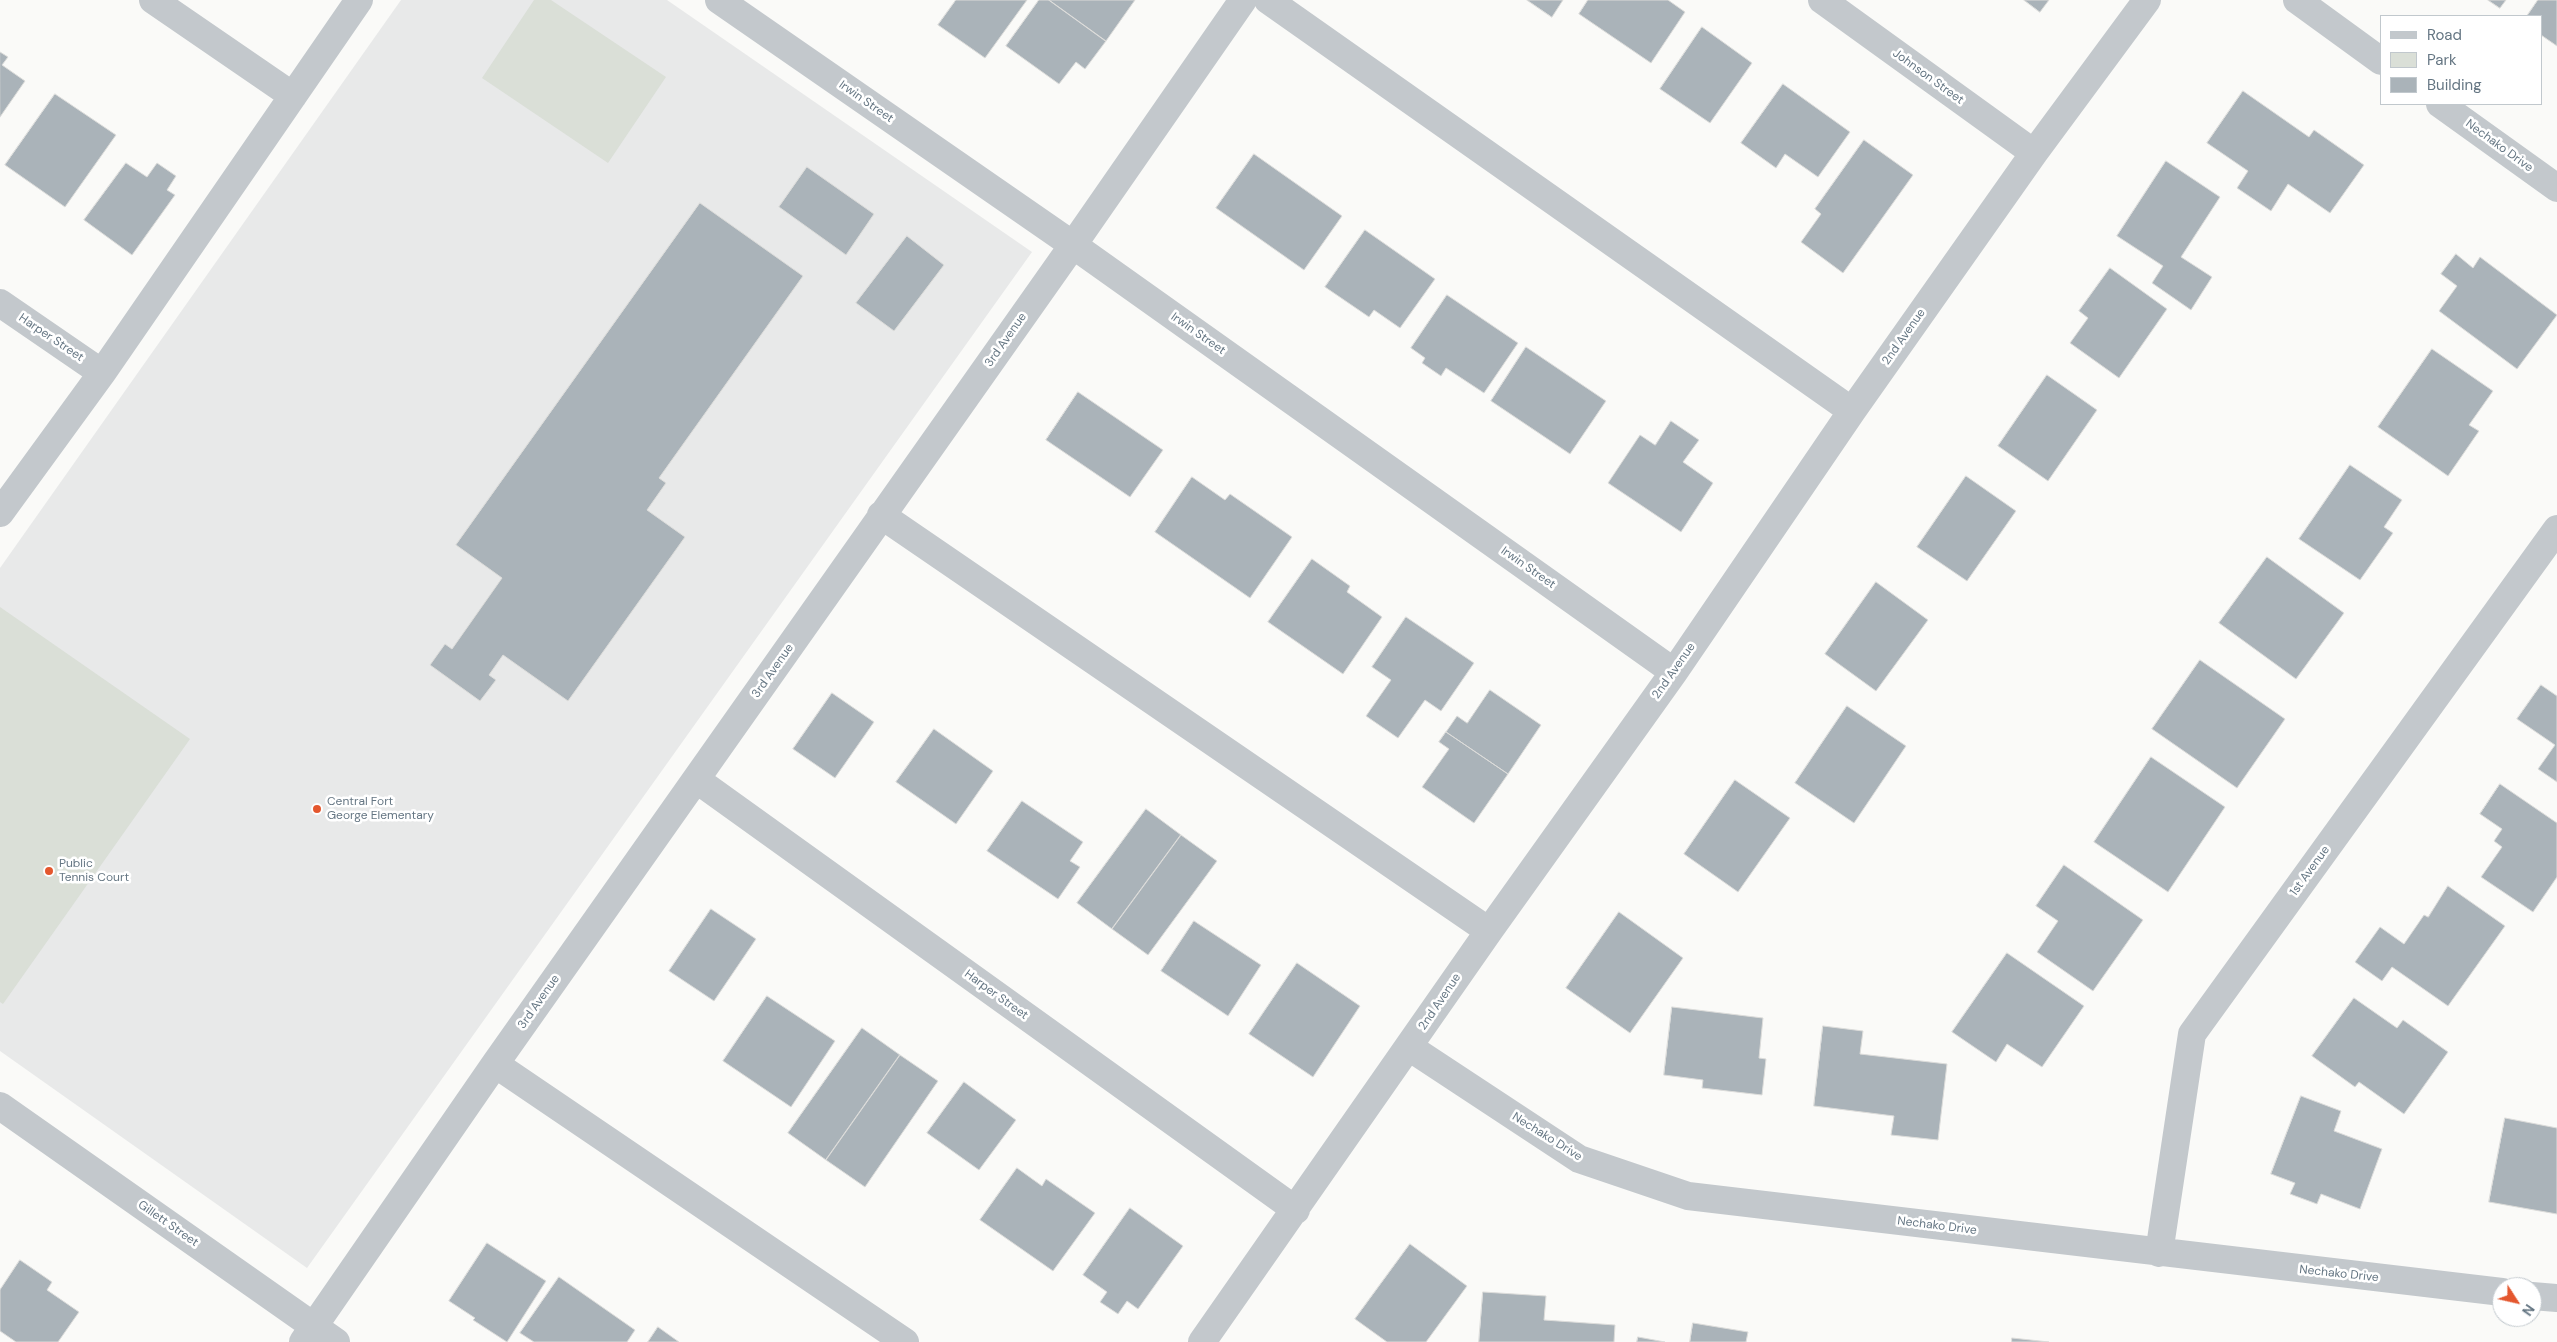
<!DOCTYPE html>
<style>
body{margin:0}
#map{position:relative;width:2557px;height:1342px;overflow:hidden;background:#fafaf8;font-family:"DM Sans",sans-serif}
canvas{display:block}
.legend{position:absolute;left:2380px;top:15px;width:162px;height:90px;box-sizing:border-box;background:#fff;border:1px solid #c1c8cd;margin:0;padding:6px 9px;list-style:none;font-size:15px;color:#657683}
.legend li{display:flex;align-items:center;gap:10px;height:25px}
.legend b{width:25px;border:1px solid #c1c8cd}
.north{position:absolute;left:2492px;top:1277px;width:50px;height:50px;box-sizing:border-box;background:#fff;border:1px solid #c1c8cd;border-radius:50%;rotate:125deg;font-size:14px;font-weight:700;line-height:20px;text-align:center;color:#657683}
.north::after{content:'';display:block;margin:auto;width:18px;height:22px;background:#e4572e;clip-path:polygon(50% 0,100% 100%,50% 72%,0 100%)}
</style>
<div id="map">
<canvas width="2557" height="1342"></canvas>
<ul class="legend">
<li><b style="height:6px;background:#c3c8cc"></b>Road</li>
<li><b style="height:14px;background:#dadfd7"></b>Park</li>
<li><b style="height:14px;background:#aab3b9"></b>Building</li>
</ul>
<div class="north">N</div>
</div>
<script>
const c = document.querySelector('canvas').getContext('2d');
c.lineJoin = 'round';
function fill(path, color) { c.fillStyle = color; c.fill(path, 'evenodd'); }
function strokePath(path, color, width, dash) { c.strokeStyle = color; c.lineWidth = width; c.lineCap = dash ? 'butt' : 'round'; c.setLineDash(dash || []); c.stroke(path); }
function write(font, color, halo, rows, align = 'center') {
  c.font = font + ' "DM Sans",sans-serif'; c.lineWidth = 5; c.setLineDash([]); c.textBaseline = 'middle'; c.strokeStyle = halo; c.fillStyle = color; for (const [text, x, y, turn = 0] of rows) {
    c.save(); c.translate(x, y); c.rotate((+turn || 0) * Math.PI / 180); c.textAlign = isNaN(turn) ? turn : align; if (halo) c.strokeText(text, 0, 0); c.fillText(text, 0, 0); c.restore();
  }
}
fill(new Path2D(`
 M401 0H667L1032 252 307 1268 0 1051V568Z`), '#e8e9e9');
fill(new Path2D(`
 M534 0H551L666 77 608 163 482 78Z
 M0 607 190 739 3 1004 0 1002Z`), '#dadfd7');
const building = new Path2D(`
 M956 0H1027L985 58 938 25Z
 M1039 0H1049L1106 41 1085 69 1076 62 1059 84 1006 46Z
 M1049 0H1135L1106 41Z
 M1527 0H1563L1552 17Z
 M1588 0H1668L1685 12 1651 63 1579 14Z
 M2024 0H2049L2040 12Z
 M2488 0H2506L2500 8Z
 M2538 0H2557V46L2541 35V16H2527Z
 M1702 27 1752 63 1710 123 1660 89Z
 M0 52 8 57 2 65 25 81 0 117Z
 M1783 84 1850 132 1818 177 1785 154 1776 168 1741 143Z
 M2243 91 2309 137 2314 130 2364 165 2330 213 2288 184 2271 211 2237 188 2248 171 2207 143Z
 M55 94 116 135 65 207 5 165Z
 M1864 140 1913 175 1843 273 1801 242 1821 214 1815 209Z
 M1254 154 1342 216 1304 270 1216 208Z
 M2166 161 2220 197 2181 257 2212 277 2191 310 2152 283 2163 266 2117 236Z
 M126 163 147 177 157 163 176 176 167 190 175 195 132 255 84 220Z
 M807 167 874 214 846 255 779 207Z
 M700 203 803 276 659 478 666 483 647 510 685 537 568 701 503 655 489 675 496 680 480 701 430 665 445 644 452 649 502 578 456 545Z
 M1365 230 1435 279 1400 328 1374 310 1369 317 1325 287Z
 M907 236 944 265 894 331 856 303Z
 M2456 254 2473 268 2480 257 2557 315 2517 369 2439 311 2457 286 2441 274Z
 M2110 268 2167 309 2119 378 2070 343 2088 318 2079 311Z
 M1447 295 1518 343 1484 393 1446 368 1441 376 1422 363 1425 358 1411 348Z
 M1526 347 1606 401 1570 454 1491 401Z
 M2432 349 2493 391 2469 425 2479 431 2448 476 2378 427Z
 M2047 375 2097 410 2048 481 1998 446Z
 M1078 392 1163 450 1130 497 1046 440Z
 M1671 421 1699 440 1683 462 1713 483 1681 532 1608 483 1640 435 1655 445Z
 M2350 465 2402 500 2384 527 2393 533 2360 580 2299 539Z
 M1966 476 2016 511 1967 581 1917 547Z
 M1192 477 1225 500 1230 494 1292 537 1250 598 1155 532Z
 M2267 557 2344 613 2296 679 2219 623Z
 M1312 559 1350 586 1347 592 1382 617 1343 674 1268 622Z
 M1876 582 1928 620 1876 691 1825 654Z
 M1406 617 1474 663 1441 711 1425 700 1398 738 1366 716 1391 680 1372 667Z
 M2200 660 2285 719 2237 788 2152 729Z
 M2541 685 2557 696V782L2538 769 2555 745 2517 719Z
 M1490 690 1541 725 1508 774 1446 732 1457 716 1467 723Z
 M832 693 874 722 835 778 793 749Z
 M1847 706 1906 746 1854 823 1795 783Z
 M934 729 993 771 956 824 896 782Z
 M1446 732 1508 774 1474 823 1422 787 1449 749 1439 742Z
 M2151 757 2225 807 2168 892 2094 842Z
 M1735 780 1790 818 1738 892 1684 854Z
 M2500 784 2557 823V877L2533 912 2481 877 2502 847 2494 841 2502 829 2480 814Z
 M1022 801 1083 842 1070 861 1080 867 1058 899 987 851Z
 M1146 809 1181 835 1112 929 1077 903Z
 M1181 835 1217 861 1148 955 1112 929Z
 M2064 865 2143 920 2093 991 2037 952 2058 921 2036 906Z
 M2448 886 2505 926 2448 1006 2392 967 2382 981 2355 962 2380 927 2404 944 2424 915 2428 917Z
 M711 909 756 939 714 1001 669 971Z
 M1619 912 1683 958 1630 1033 1566 988Z
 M1194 921 1261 965 1228 1016 1161 971Z
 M2007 953 2084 1006 2042 1067 2007 1044 1996 1062 1952 1032Z
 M1297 963 1360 1006 1313 1077 1249 1034Z
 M767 996 835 1041 791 1107 723 1061Z
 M2354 998 2397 1028 2403 1020 2448 1052 2404 1114 2359 1082 2355 1087 2312 1056Z
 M1672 1007 1763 1018 1759 1058 1766 1059 1762 1095 1702 1088 1703 1080 1664 1075Z
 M1823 1026 1863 1031 1860 1054 1947 1064 1938 1140 1891 1135 1894 1116 1814 1106Z
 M862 1028 900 1055 826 1160 788 1133Z
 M900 1055 938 1081 865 1187 826 1160Z
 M964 1082 1016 1120 979 1170 927 1133Z
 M2301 1096 2341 1111 2334 1131 2382 1149 2360 1209 2321 1194 2317 1204 2290 1194 2295 1183 2271 1174Z
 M2505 1118 2557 1128V1214L2489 1202Z
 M1017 1168 1042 1186 1046 1179 1095 1213 1053 1271 980 1220Z
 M1130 1208 1183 1246 1138 1309 1127 1301 1118 1314 1100 1302 1107 1292 1083 1275Z
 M487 1243 546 1281 507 1342 473 1320 475 1318 449 1301Z
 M1410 1244 1467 1286 1426 1342H1387L1355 1319Z
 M20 1260 52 1282 47 1290 79 1312 58 1342H16L0 1331V1290Z
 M559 1277 635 1330 627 1342H534L520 1333Z
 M1483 1292 1546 1296 1544 1320 1615 1325 1614 1342H1479Z
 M1693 1323 1748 1332 1746 1342H1690Z
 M658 1327 679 1342H648Z
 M1638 1337 1665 1342H1637Z
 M2012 1338 2049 1342H2012Z`);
fill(building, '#aab3b9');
strokePath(building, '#dcdcda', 1);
strokePath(new Path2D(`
 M153 0 293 96
 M719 0 1073 245 1674 672
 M1268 0 1852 411
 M1822 0 2034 153
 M2297 0 2381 61
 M2440 104 2557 188
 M0 303 102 373
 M0 513 102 373 359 0
 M881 515 1489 931
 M697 780 1296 1210
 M1409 1047 1579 1159 1688 1196 2502 1292
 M495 1064 905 1342
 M0 1106 336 1342
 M2159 1253 2192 1034 2557 529
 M2532 1296 2557 1298
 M303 1342 495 1064 1073 245 1243 0
 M1202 1342 1489 931 1674 672 1852 411 2034 153 2147 0`), '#c3c8cc', 28);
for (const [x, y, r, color] of [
 [317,809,5,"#e4572e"],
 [49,871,5,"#e4572e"]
]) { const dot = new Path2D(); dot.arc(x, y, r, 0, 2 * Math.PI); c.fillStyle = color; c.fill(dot); strokePath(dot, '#fff', 2); }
write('12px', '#657683', '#fff', [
 ["Johnson Street",1928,77,36],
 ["Irwin Street",866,102,35],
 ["Nechako Drive",2499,146,36],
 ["Irwin Street",1198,334,35],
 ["2nd Avenue",1904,337,-55],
 ["Harper Street",51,338,34],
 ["3rd Avenue",1006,340,-55],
 ["Irwin Street",1528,568,35],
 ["3rd Avenue",773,671,-55],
 ["2nd Avenue",1674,671,-55],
 ["1st Avenue",2310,871,-54],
 ["Harper Street",996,995,36],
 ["3rd Avenue",539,1002,-55],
 ["2nd Avenue",1440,1002,-56],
 ["Nechako Drive",1547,1137,32],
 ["Gillett Street",168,1224,35],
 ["Nechako Drive",1937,1226,7],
 ["Nechako Drive",2339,1274,6]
]);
write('12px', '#657683', '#fff', [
 ["Central Fort",327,802],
 ["George Elementary",327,816],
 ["Public",59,864],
 ["Tennis Court",59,878]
], 'left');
</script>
